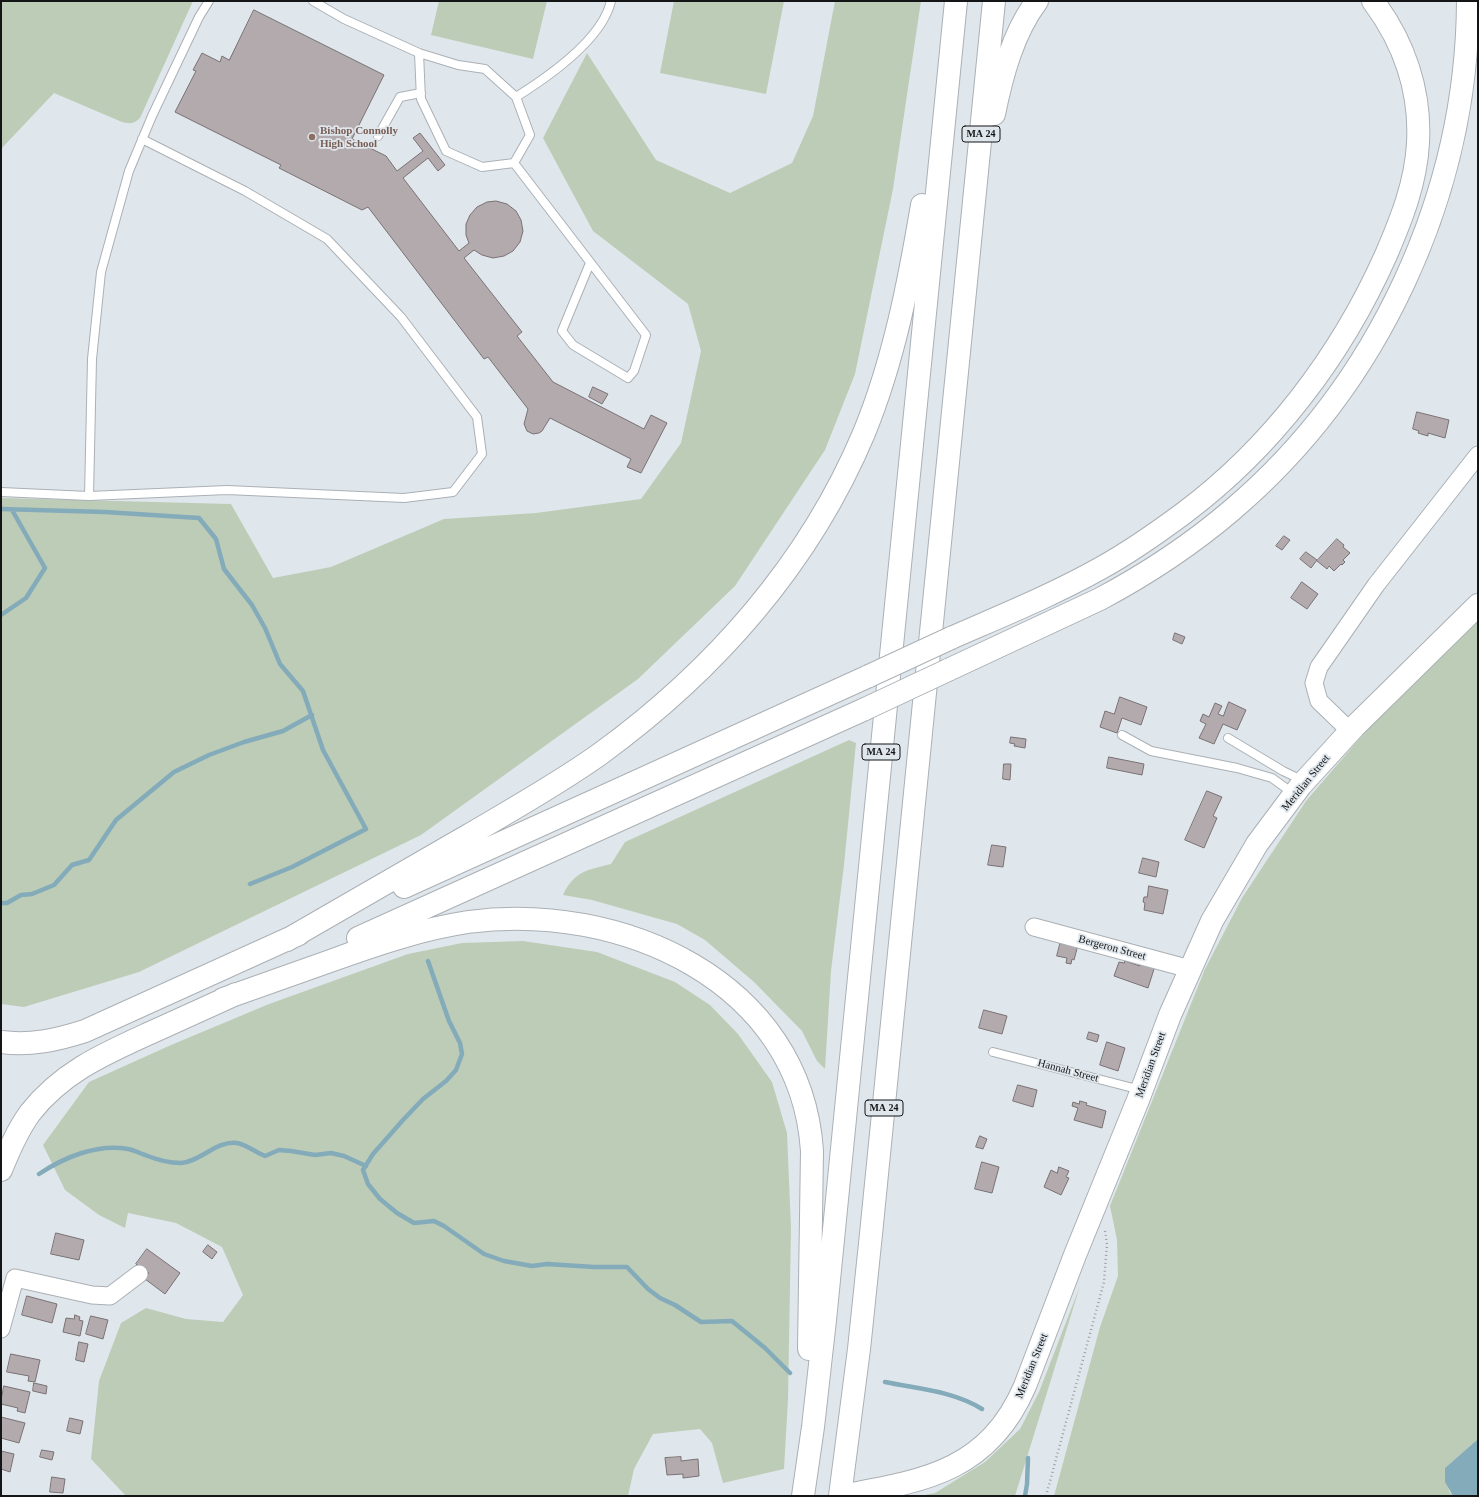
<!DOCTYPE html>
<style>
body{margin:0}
#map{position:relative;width:1479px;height:1497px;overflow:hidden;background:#e0e7ec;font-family:Georgia,serif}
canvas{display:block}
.frame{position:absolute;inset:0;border:2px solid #131517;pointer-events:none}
</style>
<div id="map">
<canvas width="1479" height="1497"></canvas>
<div class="frame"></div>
</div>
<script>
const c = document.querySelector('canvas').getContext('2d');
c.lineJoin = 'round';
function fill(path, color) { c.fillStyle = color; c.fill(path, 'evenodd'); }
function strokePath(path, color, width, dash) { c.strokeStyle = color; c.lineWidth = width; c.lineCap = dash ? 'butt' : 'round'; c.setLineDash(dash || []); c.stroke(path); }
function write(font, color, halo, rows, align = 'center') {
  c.font = font + ' Georgia,serif'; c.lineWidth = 3.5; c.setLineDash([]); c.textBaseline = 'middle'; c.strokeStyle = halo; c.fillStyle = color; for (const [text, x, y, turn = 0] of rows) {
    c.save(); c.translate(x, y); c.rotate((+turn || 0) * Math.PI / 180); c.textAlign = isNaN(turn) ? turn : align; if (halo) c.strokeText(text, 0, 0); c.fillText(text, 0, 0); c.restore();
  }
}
fill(new Path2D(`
 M1 1H193L140 118C134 124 130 124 122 122L54 93 1 149Z
 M439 1H547L533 59 431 35Z
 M674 1H784L766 94 660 73Z
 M835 1H921L893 189 855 374 825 450 735 586 638 679 421 835 139 972 24 1007 1 1004V498L231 504 273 578 331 567 444 519 536 513 641 499 681 443 701 351 688 304 593 231 543 138 587 53 656 160 730 193 792 163 813 116Z
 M1478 620V1439L1445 1468 1449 1491 1453 1496H1054L1100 1327 1118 1276 1117 1240 1110 1206 1205 969 1242 898 1306 801 1367 730Z
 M849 740 856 743 844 865 831 971 825 1069 817 1061 802 1031 754 982 705 940 677 924 592 900 563 895C574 871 588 870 611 864L625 842Z
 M523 941 597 952 675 982 710 1005 738 1034 772 1082 787 1133 791 1228 788 1399 784 1469 723 1483 712 1443 700 1429 653 1434 634 1469 628 1496H126L91 1459 99 1381 121 1323 146 1308 186 1319 223 1322 243 1295 222 1247 176 1223 128 1213 125 1228 99 1215 65 1190 43 1145 89 1082 171 1045 269 1004 408 954 462 943Z
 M1080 1286 1015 1496H919L935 1493 985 1462 1020 1429 1039 1392Z`), '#bdccb6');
fill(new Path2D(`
 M1478 1439V1496H1453L1445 1482V1468Z`), '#83abba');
strokePath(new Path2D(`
 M1 509 105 512 199 518 216 539 224 569 252 605 265 628 280 664 303 691 323 750 366 829 292 867 250 884
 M1 615 26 598 45 568 12 510
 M1 903H7L21 895 32 894 54 885 72 865 89 860 116 820 174 772 209 755 244 742 283 731 312 715
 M428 961 449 1021 460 1043 462 1054 456 1070 446 1081 423 1099 403 1120 373 1154 363 1170 368 1184 380 1199 397 1213 414 1223 434 1221 444 1226 484 1254 504 1261 532 1266 547 1264 594 1267H627L648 1289 660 1298 675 1305 701 1322 732 1321 765 1348 790 1373
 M39 1174C63 1158 97 1143 128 1149 134 1150 139 1153 145 1155 155 1159 169 1163 181 1163 200 1162 217 1140 237 1143 245 1144 257 1153 265 1156L279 1150 291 1151 315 1155 331 1153 344 1156 366 1166
 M885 1382C919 1389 953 1391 982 1409
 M1025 1496 1027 1484 1028 1458`), '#83abba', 4.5);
const building = new Path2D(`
 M254 10 384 75 352 139 386 156 397 171 423 151 413 138 420 133 445 165 438 171 428 158 403 178 459 251 469 243 466 235V224L470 215 477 207 487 202 496 201 507 204 516 211 521 220 523 231 520 242 513 251 504 256 493 258 482 255 474 250 464 258 522 332 517 336 553 382 644 429 651 415 667 423 641 473 627 467 631 459 550 418 542 431 539 433 533 434 527 431 524 424 528 409 488 357 484 359 368 207 362 210 279 168 281 165 175 112 196 71 193 70 202 53 220 62 222 56 229 60Z
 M593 387 608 394 602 404 589 397Z
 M1417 412 1449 420 1445 438 1428 433V436L1418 433 1419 431 1413 429Z
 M1284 536 1290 540 1282 550 1276 546Z
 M1337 539 1344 545 1343 547 1350 553 1343 560 1345 562 1342 565 1341 564 1334 571 1329 566 1327 569 1317 561Z
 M1306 552 1317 560 1311 568 1300 559Z
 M1302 582 1318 594 1307 609 1291 598Z
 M1175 633 1185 637 1182 644 1173 640Z
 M1120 697 1147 707 1141 725 1122 718 1117 733 1100 727 1105 711 1114 714Z
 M1229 702 1246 710 1237 730 1223 724 1214 744 1199 738 1206 724 1200 721 1203 714 1209 717 1215 703 1222 706 1218 714 1223 716Z
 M1011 737 1026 739 1025 748 1014 746 1015 744 1010 743Z
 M1109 757 1144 764 1142 775 1107 768Z
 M1004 764H1011L1010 780 1003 779Z
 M1207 791 1222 797 1213 816 1217 818 1204 848 1185 840Z
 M992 845 1006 847 1003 867 988 865Z
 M1143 858 1159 862 1156 877 1139 873Z
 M1149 886 1168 890 1163 914 1144 910 1145 903 1143 902 1144 897H1147Z
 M1062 937 1079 941 1074 960 1072 959 1071 964 1066 963 1067 958 1057 956Z
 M1125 961 1140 966 1141 962 1155 966 1148 988 1114 976 1119 962 1124 963Z
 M984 1010 1007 1016 1002 1034 979 1028Z
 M1089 1032 1099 1035 1097 1042 1087 1039Z
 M1107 1042 1125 1048 1118 1071 1100 1065Z
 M1018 1085 1037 1090 1033 1107 1013 1101Z
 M1080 1101 1087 1103 1086 1105 1106 1111 1102 1128 1074 1120 1078 1108 1072 1106 1073 1102 1079 1104Z
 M980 1136 987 1139 983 1149 976 1147Z
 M982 1162 999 1167 992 1193 975 1189Z
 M1059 1167 1069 1171 1066 1177 1069 1178 1061 1195 1044 1187 1051 1170 1057 1173Z
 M56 1233 84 1240 79 1260 51 1254Z
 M208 1245 217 1252 212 1259 203 1252Z
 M147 1249 180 1273 165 1294 145 1279 149 1273 136 1264Z
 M27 1296 57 1304 52 1323 22 1315Z
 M75 1315 80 1317 79 1320 83 1321 80 1336 63 1332 66 1318 74 1319Z
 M91 1316 108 1320 103 1339 86 1334Z
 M79 1342 88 1344 84 1362 76 1360Z
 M11 1354 40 1360 35 1382 28 1381 29 1376 7 1372Z
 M34 1383 47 1386 46 1394 33 1391Z
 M4 1386 30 1392 25 1413 17 1411 18 1408 1 1404Z
 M1 1417 25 1423 19 1443 1 1438Z
 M70 1418 83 1421 80 1434 67 1431Z
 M42 1450 54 1452 52 1460 40 1457Z
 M1 1451 14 1454 10 1472 1 1469Z
 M681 1457V1461L698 1459 699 1476 683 1478V1474L667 1475 665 1458Z
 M52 1477 65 1479 63 1493 50 1492Z`);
fill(building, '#b2aaad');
strokePath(building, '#797174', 1);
const lane = new Path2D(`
 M313 1 344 19 419 53 458 65 485 69 516 97C548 77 602 40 611 1
 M419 53 421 99 446 151 482 167 514 163 530 135 516 97
 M378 136 400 97 421 93
 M514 163 646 335 634 371 628 378 573 345 562 331 590 263
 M1 492 89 496 92 359 101 272 129 171 152 116 199 17 209 1
 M89 496 227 490 404 498 453 492 482 454 477 417 401 317 327 239 245 191 142 139
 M1122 735 1151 751 1237 768 1272 778 1294 794
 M1228 738 1283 771 1304 781
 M993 1052 1141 1090`);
const street = new Path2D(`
 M1350 731 1319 701 1314 683 1319 667 1376 585 1478 455
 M1034 927 1190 969
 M1 1329 15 1278 92 1295 110 1296 139 1274`);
const secondary = new Path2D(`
 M841 1496C923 1481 988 1472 1025 1386L1075 1255 1138 1100 1170 1015 1212 921 1257 844 1301 785 1354 727 1478 605`);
const highway = new Path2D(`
 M994 114C1002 75 1013 33 1037 1
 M951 638C1001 616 1053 595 1101 568 1130 552 1157 533 1184 513 1272 447 1341 356 1386 255 1401 220 1416 183 1418 143 1421 91 1404 42 1373 1
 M948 670 1100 599C1147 574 1191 545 1232 510 1379 385 1467 194 1468 1
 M404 887 869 676
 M358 938 865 709
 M287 940C347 905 408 870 469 835 513 809 558 784 600 754 714 671 809 564 864 433 894 360 909 282 922 205
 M223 999C260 986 296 973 333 960 377 944 422 929 468 922 620 901 801 981 812 1151L809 1349
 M1 1042C30 1046 57 1040 85 1031L299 934
 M1 1170C9 1150 17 1131 30 1113 62 1072 104 1054 150 1033 179 1020 207 1007 236 994
 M803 1496 813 1427 825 1320 956 1
 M840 1496 859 1349 871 1234 994 1`);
strokePath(lane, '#aab0b5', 10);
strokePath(street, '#aab0b5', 19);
strokePath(secondary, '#aab0b5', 24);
strokePath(highway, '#aab0b5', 24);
strokePath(new Path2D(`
 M1046 1496 1104 1282 1107 1244 1105 1231`), '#9aa0a4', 2.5, [1, 3]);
strokePath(lane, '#fff', 8);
strokePath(street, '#fff', 17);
strokePath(secondary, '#fff', 22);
strokePath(highway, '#fff', 22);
const highwayBridge = new Path2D(`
 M869 676 951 638
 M865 709 948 670`);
strokePath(highwayBridge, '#aab0b5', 24, []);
strokePath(highwayBridge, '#fff', 22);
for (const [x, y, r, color] of [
 [312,137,4,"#8d6e63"]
]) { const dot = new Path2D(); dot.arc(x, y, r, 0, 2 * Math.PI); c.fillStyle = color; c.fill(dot); strokePath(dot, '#e0e7ec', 1.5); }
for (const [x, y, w] of [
 [981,134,38],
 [881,752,38],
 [884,1108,38]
]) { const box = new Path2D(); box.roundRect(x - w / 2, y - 8, w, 16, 3); c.fillStyle = '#e0e7ec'; c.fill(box); strokePath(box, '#131517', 1); }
write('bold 10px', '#131517', null, [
 ["MA 24",981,134],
 ["MA 24",881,752],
 ["MA 24",884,1108]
]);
write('bold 11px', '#785e54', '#e0e7ec', [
 ["Bishop Connolly",320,131],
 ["High School",320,144]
], 'left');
write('11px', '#131517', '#e0e7ec', [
 ["Meridian Street",1306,783,-51],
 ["Bergeron Street",1112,948,15],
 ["Meridian Street",1151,1065,-70],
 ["Hannah Street",1068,1071,15],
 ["Meridian Street",1032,1366,-68]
]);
</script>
